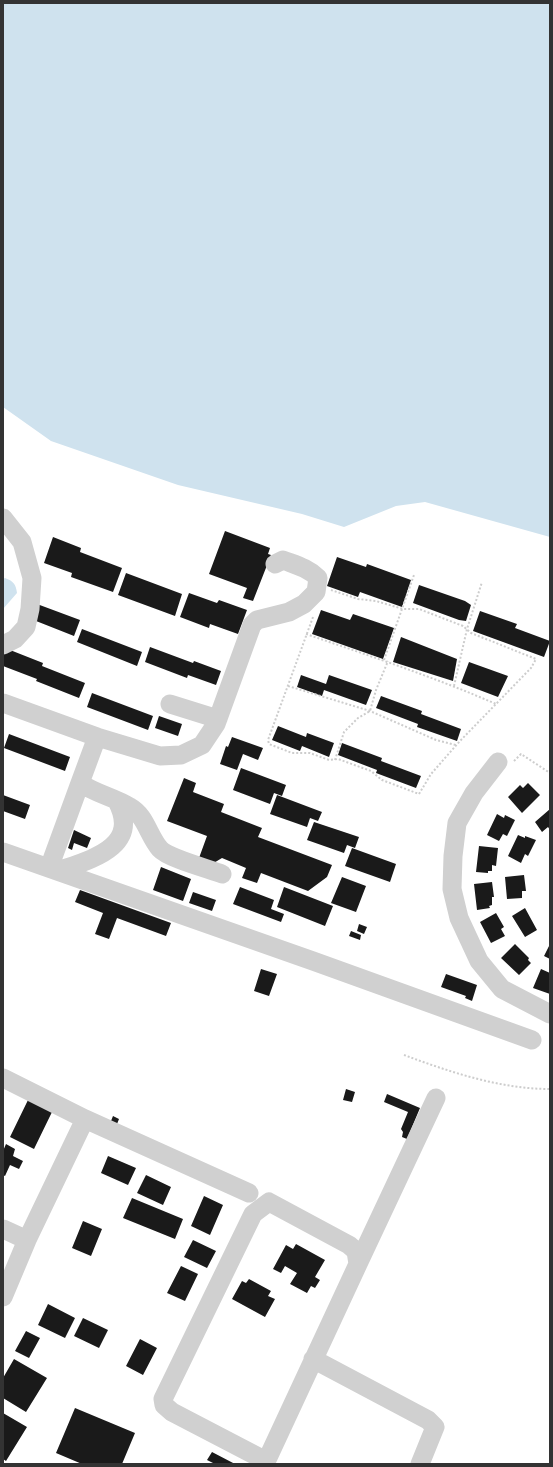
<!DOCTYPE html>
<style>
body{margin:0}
#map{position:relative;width:553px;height:1467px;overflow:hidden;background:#fff;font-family:Cabin,sans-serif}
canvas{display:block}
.frame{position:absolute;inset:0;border:4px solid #333;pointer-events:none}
</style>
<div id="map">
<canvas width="553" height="1467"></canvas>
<div class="frame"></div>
</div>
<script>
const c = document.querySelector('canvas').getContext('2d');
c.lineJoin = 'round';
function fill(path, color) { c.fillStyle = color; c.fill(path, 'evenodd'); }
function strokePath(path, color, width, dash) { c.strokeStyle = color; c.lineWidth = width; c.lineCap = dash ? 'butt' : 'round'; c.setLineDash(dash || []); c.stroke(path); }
fill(new Path2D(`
 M3 3H550V537L425 502 396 506 344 527 302 514 178 485 51 441 3 407Z
 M5 578C13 581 16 584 17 593L3 609V579Z`), '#cfe2ee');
fill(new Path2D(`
 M225 531 270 548 268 554 271 555 253 601 243 598 247 588 209 574Z
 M53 537 81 548 80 552 122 568 113 592 71 577 72 573 44 563Z
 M337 557 366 567 367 564 411 580 402 607 360 592 358 597 327 586Z
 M126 573 182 594 175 616 118 595Z
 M419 585 465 601 471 605 466 621 459 620 413 603Z
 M189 593 217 603 219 600 247 610 238 634 210 624 209 628 180 617Z
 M37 604 80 620 74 636 31 619Z
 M321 610 350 620 353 614 394 628 383 659 312 634Z
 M480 611 517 624 515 628 550 641 544 657 473 631Z
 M82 629 142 652 137 666 77 642Z
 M401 637 457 659 453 681 393 662Z
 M150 647 193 663 194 661 221 671 216 685 188 675 187 678 145 662Z
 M5 648 43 663 42 666 85 683 79 698 36 681 37 679 3 666V654Z
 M469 662 508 676 498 697 461 683Z
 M301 675 326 684 329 675 372 690 366 705 324 690 322 696 297 687Z
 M92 693 153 716 148 730 87 707Z
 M381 696 422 711 421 714 461 729 457 741 417 727 418 724 376 708Z
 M159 716 182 724 178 736 155 728Z
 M278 726 306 737 307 733 334 743 329 757 302 746 300 751 272 740Z
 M9 734 70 757 65 771 4 748Z
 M232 737 263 748 258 760 243 754 237 770 220 764 226 746 228 747Z
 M342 743 382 758 381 761 421 776 416 788 376 773 377 770 338 755Z
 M241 768 286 785 282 796 274 793 270 804 233 790Z
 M184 778 196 783 193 792 224 804 221 812 262 828 258 837 332 865 327 877 308 891 261 873 257 883 242 878 246 868 222 858 212 864 199 858 207 836 167 821Z
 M528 783 540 795 522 813 508 797 520 785 523 788Z
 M3 795 30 805 25 819 3 811Z
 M277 795 322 812 318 821 310 818 307 827 270 814Z
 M550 809V830L548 827 542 832 535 822Z
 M497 814 504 818 505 815 515 820 507 836 503 834 499 841 487 835Z
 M314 822 359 837 355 848 347 845 344 853 307 840Z
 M74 830 91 838 87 848 74 843 72 850 68 848Z
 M518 835 525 838V836L536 840 528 856 525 854 521 863 508 856Z
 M479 846 498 848 496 866 492 865V871H488V873L476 872Z
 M352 848 396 864 390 882 345 866Z
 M161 867 191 879 183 901 153 890Z
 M524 875 526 891H522V898L507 899 505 877Z
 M342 877 366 886 356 912 331 903Z
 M492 882 494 897H492V905L489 906 490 908 477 910 474 884Z
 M240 887 274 900 271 909 284 914 281 922 233 904Z
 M284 887 333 906 325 926 277 907Z
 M80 890 171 923 166 936 117 918 109 939 95 934 103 913 75 902Z
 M193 892 216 900 212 911 189 903Z
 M525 908 537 930 525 937 512 916Z
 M496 913 504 927 501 929 505 936 491 943 480 922Z
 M359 924 367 927 364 934 357 931Z
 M351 931 361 935 360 940 349 936Z
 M515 944 529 958 528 960 531 963 519 975 501 958Z
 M550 944V959L544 956Z
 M261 969 277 974 269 996 254 991Z
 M541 969 550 973V994L533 988Z
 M446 974 477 985 472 1001 465 998 466 996 441 987Z
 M346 1089 355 1092 352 1102 343 1100Z
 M387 1094 420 1108 407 1139 402 1137 403 1132 401 1129 408 1112 384 1102Z
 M28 1100 52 1112 34 1149 10 1137Z
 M113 1116 119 1119 117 1124 111 1121Z
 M6 1144 15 1149 13 1156 23 1161 19 1169 10 1165 5 1176 3 1175V1151Z
 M108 1156 136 1168 128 1185 101 1173Z
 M146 1175 171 1187 163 1205 137 1193Z
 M204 1196 223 1205 210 1235 191 1226Z
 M132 1198 183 1219 175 1239 123 1218Z
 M83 1221 102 1229 91 1256 72 1248Z
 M193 1240 216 1251 207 1268 184 1257Z
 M296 1244 325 1260 315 1277 320 1280 315 1288 311 1286 307 1293 290 1284 297 1273 285 1266 281 1273 273 1269 286 1245 293 1249Z
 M181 1266 198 1274 185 1301 167 1293Z
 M249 1279 271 1291 268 1296 275 1299 265 1317 232 1299 242 1281 246 1283Z
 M48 1304 75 1318 65 1338 38 1325Z
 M83 1318 108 1330 99 1348 74 1336Z
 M26 1331 40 1338 29 1358 15 1351Z
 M140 1339 157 1348 143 1375 126 1366Z
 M14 1359 47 1378 26 1412 3 1398V1378Z
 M75 1408 135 1433 122 1464H82L56 1453Z
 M3 1413 27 1427 6 1461 3 1459Z
 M212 1452 235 1464H215L207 1460Z`), '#1a1a1a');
strokePath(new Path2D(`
 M313 617 268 740 269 744 292 753H310L329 760 338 759 371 771 382 780 419 794 431 774 460 741 531 668 536 659 471 633 463 626 419 609H403L376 601 358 599 331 590
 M306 634C370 656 434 677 496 704
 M384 660 414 575
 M288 686 370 711 436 740 456 745
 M454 686 467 629 482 582
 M335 760 344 732 358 718 370 711 376 690 388 661
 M514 761 521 754 550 773
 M404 1055C450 1072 500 1089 550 1089`), '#cdcdcd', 2, [2, 2]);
strokePath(new Path2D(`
 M3 518 22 542 32 578 30 609 26 627 15 639 3 645
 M3 703 97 737 160 756 181 755 202 745 216 724 252 625 257 620 289 612 304 604 316 592 318 578C308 568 296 565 283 560L275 564
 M170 704 218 719
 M97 737 80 783C96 794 114 797 130 807 146 816 148 835 160 849 168 858 209 869 222 874
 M498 762 474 793 457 823 453 856 452 889 459 918 479 961 502 989 550 1014
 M3 852 313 961 532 1040
 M49 868 80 783
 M58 871C92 859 141 847 117 801
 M3 1078 85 1119 249 1193
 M3 1229 27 1240
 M358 1264 436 1098
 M3 1297 27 1240 85 1119
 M313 1359 428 1420 435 1427 420 1464
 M265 1464 358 1264 356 1251 349 1245 269 1202 253 1214 163 1399 164 1405 172 1412 266 1461`), '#d0d0d0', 19);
</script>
